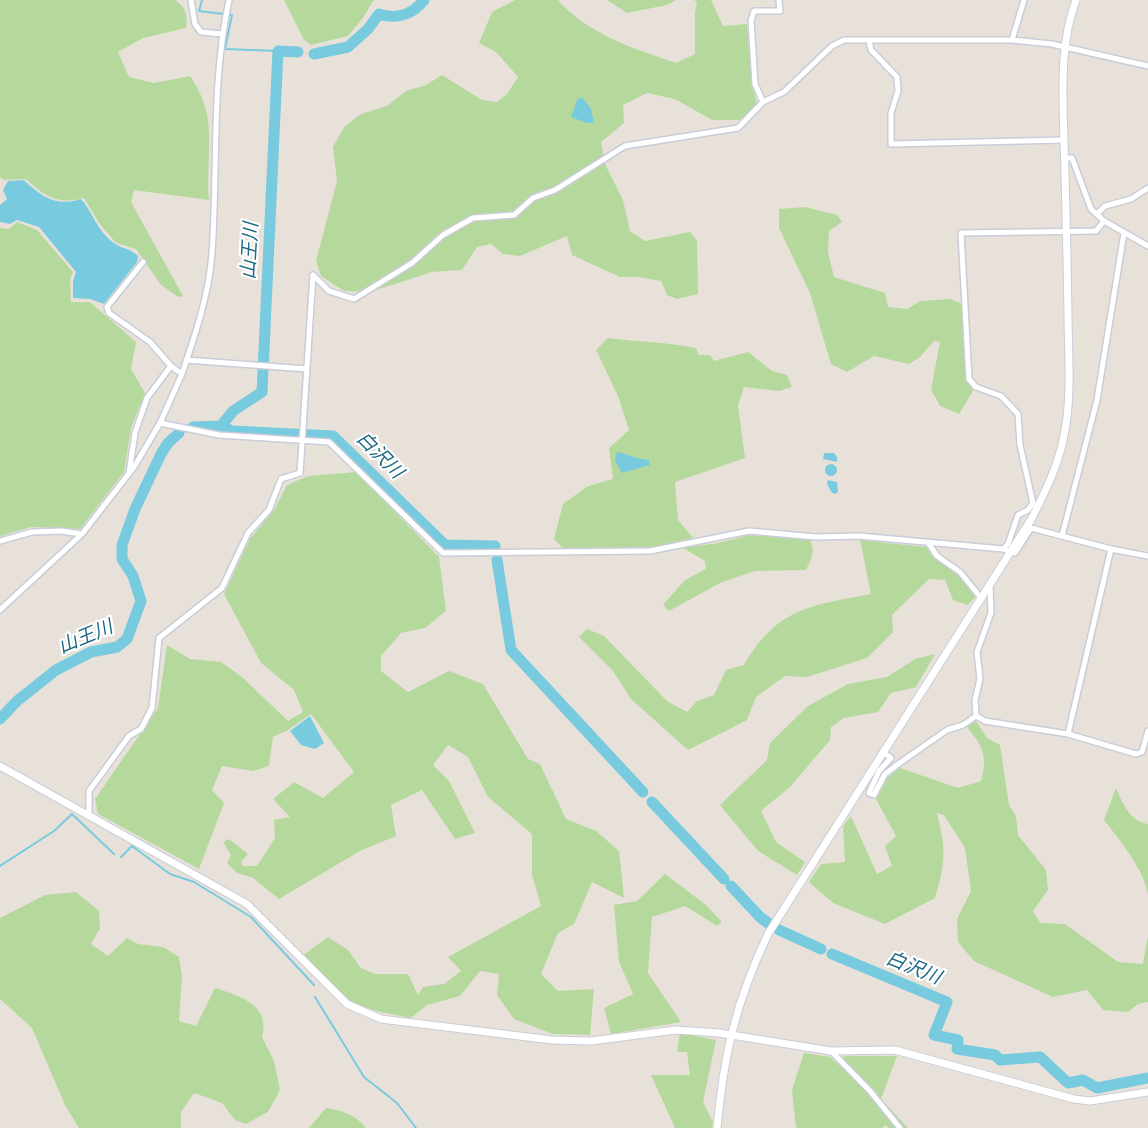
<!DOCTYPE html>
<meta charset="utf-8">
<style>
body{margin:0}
canvas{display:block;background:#e8e1da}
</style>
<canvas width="1148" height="1128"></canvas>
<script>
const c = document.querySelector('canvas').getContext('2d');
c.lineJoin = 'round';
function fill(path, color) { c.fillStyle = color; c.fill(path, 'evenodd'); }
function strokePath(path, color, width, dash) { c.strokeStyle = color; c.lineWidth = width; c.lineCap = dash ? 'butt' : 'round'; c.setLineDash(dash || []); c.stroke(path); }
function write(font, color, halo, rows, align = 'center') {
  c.font = font + ' "Roboto Condensed","Noto Sans JP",sans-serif'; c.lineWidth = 4.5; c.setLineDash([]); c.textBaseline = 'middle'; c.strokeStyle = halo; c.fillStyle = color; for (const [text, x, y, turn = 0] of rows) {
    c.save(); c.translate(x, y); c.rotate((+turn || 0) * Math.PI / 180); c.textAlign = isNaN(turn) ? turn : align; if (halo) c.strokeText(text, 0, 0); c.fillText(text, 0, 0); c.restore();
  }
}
fill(new Path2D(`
 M0 0H175C186 7 188 16 186 28L143 38 118 52 129 77 154 83 190 76C220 119 205 151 209 200L134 190 131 202 183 296 178 297 161 285 136 249 116 243 99 223 84 198C58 205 45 197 26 179L4 180 0 177Z
 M284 0H376L373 1 363 18 348 36 311 45 304 40Z
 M515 0H558C589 35 633 48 676 63L695 54V12L697 2 694 0H711L723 26 747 24 752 84 757 104 740 120H712L675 99 647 93 623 105 624 123 601 142 606 166 623 200 630 231 645 241 690 232 697 240 698 294 677 299 667 295 661 281 638 277H620L572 255 567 236 520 256 503 254 491 244 477 247 462 270 432 272 370 292 344 291 321 276 316 261 337 181 333 147 344 127 361 114 387 106 406 91 426 85 442 75 482 100 497 102 507 94 518 77 496 52 479 43 492 12Z
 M607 0H676L667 5 627 13Z
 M805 207 837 215 842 222 829 231 828 252 834 277 885 293 888 307 907 309 920 301 951 299 964 305 967 380 973 391 959 414 940 406 931 390 940 342 934 341 920 357 909 364 874 356 847 372 831 364 810 293 779 228V209Z
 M17 222 37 230 73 272 70 280 71 302H90L136 342 131 369 145 393 131 428 124 472 80 529 31 527 0 536V228L9 229Z
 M608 338C638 342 667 342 696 348L699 355H710L714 361 748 352 772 371 787 375 792 387 779 391 744 387 738 405 745 458 675 482 678 520 693 538 653 547 563 548 554 539 563 504 588 486 613 479 609 448 629 430 618 396 596 350Z
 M356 472 439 557 446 611 425 628 401 633 381 656V671L408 692 449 671 483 684 528 759 540 764 566 819 596 831 619 851 624 898 592 882 574 924 558 933 541 974 558 991 594 989 590 1035 553 1034 514 1019 497 995 499 974 480 971 460 996 427 1005 411 1018 380 1012 354 1004 302 956 328 937 348 950 361 968 375 974H408L418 995 423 987 444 984 461 971 448 957 541 906 532 875V834L488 797 468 757 448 745 433 765 449 781 475 833 455 839 422 790 391 805 396 836 360 851 279 899 253 878 237 873 227 863 231 855 223 842 229 839 248 854 241 862 243 866H257L275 838 274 820 290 817 273 799 294 782 323 798 354 772 311 714 288 730 273 737 269 766 253 771 222 766 212 790 224 803 199 869 98 814 95 799 158 708 167 645 190 659 221 662 242 677 288 721 303 712 294 690 261 663 224 594 250 539 274 510 287 485 308 476Z
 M750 535 810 540C816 551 811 559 806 570L755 571 720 583 669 611 663 605 685 580 706 569 705 561 683 548 718 543Z
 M860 540 926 547 935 559 958 573 975 597 968 605 953 600 945 580 929 579 892 615 893 632 867 658 807 677 785 676 756 697 747 720 688 750 631 699 613 671 579 637 587 629 604 636 667 701 687 712 697 701 714 695 726 670 744 665C778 607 810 606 871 594Z
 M935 654 916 687 891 693 878 712 844 718 831 727 830 740 790 787 761 811 776 842 805 862 797 875 758 851 720 805 767 760 770 743 808 706 848 684 887 677 915 659Z
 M976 721 987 738 1000 745 1009 805 1016 816 1018 835 1046 870 1048 890 1033 911 1040 923 1065 924 1118 962 1143 964 1148 936V1002L1138 1004 1128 1012 1103 1010 1087 990 1053 997 974 961 958 942 957 919 971 891 965 848 944 815 937 813C946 850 946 862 935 898L885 924 833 903 809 882 821 864 845 862 843 826 851 816 877 874 892 866 885 846 896 836 876 799 887 778 900 768 958 788 981 781C988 756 983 747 967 727Z
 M1116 788C1123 803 1129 821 1148 824V895C1145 871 1119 839 1104 820Z
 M665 874 706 905 722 922 717 926 685 906 652 917 648 973 681 1022 611 1034 604 1008 633 994 619 962 614 905 637 901Z
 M76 892 99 911 100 928 91 944 108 956 127 938 138 944 163 947 179 957 182 976 179 1021 196 1026 215 988C240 996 271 1005 262 1037L274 1061 280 1090 268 1112 246 1124 235 1120 222 1103 194 1093 181 1112V1128H79L65 1105 32 1028 0 999V918L45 895Z
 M680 1033 716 1040 703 1102 713 1122 712 1128H675L651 1075H690L687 1052H677Z
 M804 1053 830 1057 841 1067 844 1056H897L881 1099 908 1128H889L886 1125 882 1128H796L792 1090Z
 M326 1108C342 1110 356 1115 366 1128H309Z`), '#b5d99c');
fill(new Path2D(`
 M582 97 591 109 594 123H587L571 117 577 100Z
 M24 180C41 197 57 207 81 199 94 214 97 231 114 243 122 249 130 248 138 256L137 262 104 304 90 299 73 298V281L76 272 39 227 17 220 10 224 0 222V205L7 199 3 190 8 181Z
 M617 452C629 454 635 459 649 460L650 465 622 473 615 461Z
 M824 453H834L837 457V462L823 459Z
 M825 470a6 6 0 1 1 12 0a6 6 0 1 1-12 0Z
 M828 480 837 482 838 491 836 494 832 493 827 484Z
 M310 716 324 743 315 749 301 745 290 731Z`), '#78cbdf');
strokePath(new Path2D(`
 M202 0 199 11 232 15 225 49 278 51
 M121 857 132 846 170 874 194 882 251 917 314 985
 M0 866 54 831 72 814 114 854
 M315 997 364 1077 397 1103 416 1128`), '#78cbdf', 2);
strokePath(new Path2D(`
 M314 54 348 47 368 29 379 14C397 20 413 14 424 0
 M221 426 233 411 262 392 278 51 298 52
 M193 427 221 426 232 431 333 436 445 545 495 546
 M497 560 511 650 643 792
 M0 719 17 701 56 670 91 652 117 647 127 639 141 601 133 576 122 559V545L135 509 161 454 168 443 179 433
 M652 802 724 879
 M731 886 760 917 768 923
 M779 930 821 949
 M832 954 947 1002 934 1035 958 1040 957 1049 995 1055 1000 1060 1040 1057 1068 1083 1083 1080 1097 1088 1148 1078`), '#78cbdf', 11);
const minor = new Path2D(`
 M191 0 195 24 201 32 222 34
 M1012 40 1024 0
 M869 41 871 50 897 77 898 91 891 113V144L1064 140
 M763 102 755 84 751 21 754 11H780L779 0
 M1065 158H1072L1091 209 1104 221 1148 246
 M1097 214 1105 206 1131 199 1148 188
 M143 262 107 307 109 313 150 342 171 366
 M313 275 329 291 354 299 412 263 443 235 473 218 514 215 533 198 555 190 625 146 738 128 763 102 784 92 832 46 844 40H1012L1052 44 1148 66
 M186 360 307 369
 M160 423 219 435 329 442 443 553 650 551 749 531 816 537 859 536 1003 549 1015 553 1031 528 1111 549 1148 556
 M129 473 135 433 147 398 171 366 182 374C195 335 209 295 212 253 218 169 211 83 229 0
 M1062 536 1097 400 1124 233
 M0 541 32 532 61 531 82 534
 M929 544 937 556 960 572 981 598
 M1003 549 1008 544 1018 515 1028 510 1033 503 1020 445 1018 414 1001 396 976 387 969 379 961 233 1096 231 1104 221
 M0 610 82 534 134 467 160 423 182 374
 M976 716 985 721 1068 734 1136 754 1142 752 1148 731
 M976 716 975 700 980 679 977 652 991 613 990 585
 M1068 734 1111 549
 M883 752 891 758 879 771 869 793 874 795 885 774 901 762 947 730 963 725 976 716
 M89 816V791L129 736 141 729 152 708 159 638 222 588 248 533 269 510 281 479 300 473 313 275
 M831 1051 870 1091 900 1128`);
const tertiary = new Path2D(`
 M0 766 247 904 347 1004 381 1019 552 1040 591 1041 676 1030 719 1033 831 1051 895 1050 1074 1099 1090 1101 1148 1092
 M717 1128C724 1053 736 1002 768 934L1032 518C1046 490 1060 462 1065 430 1072 392 1068 351 1068 313 1067 256 1066 199 1064 142 1063 94 1059 46 1076 0`);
strokePath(minor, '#c9cdd8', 8);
strokePath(tertiary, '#c9cdd8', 9);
strokePath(minor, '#fff', 5);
strokePath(tertiary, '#fff', 7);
write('italic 19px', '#1c6986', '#fff', [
 ["山王川",251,251,-87],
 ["白沢川",379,456,45],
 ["山王川",86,638,-23],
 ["白沢川",913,969,22]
]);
</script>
